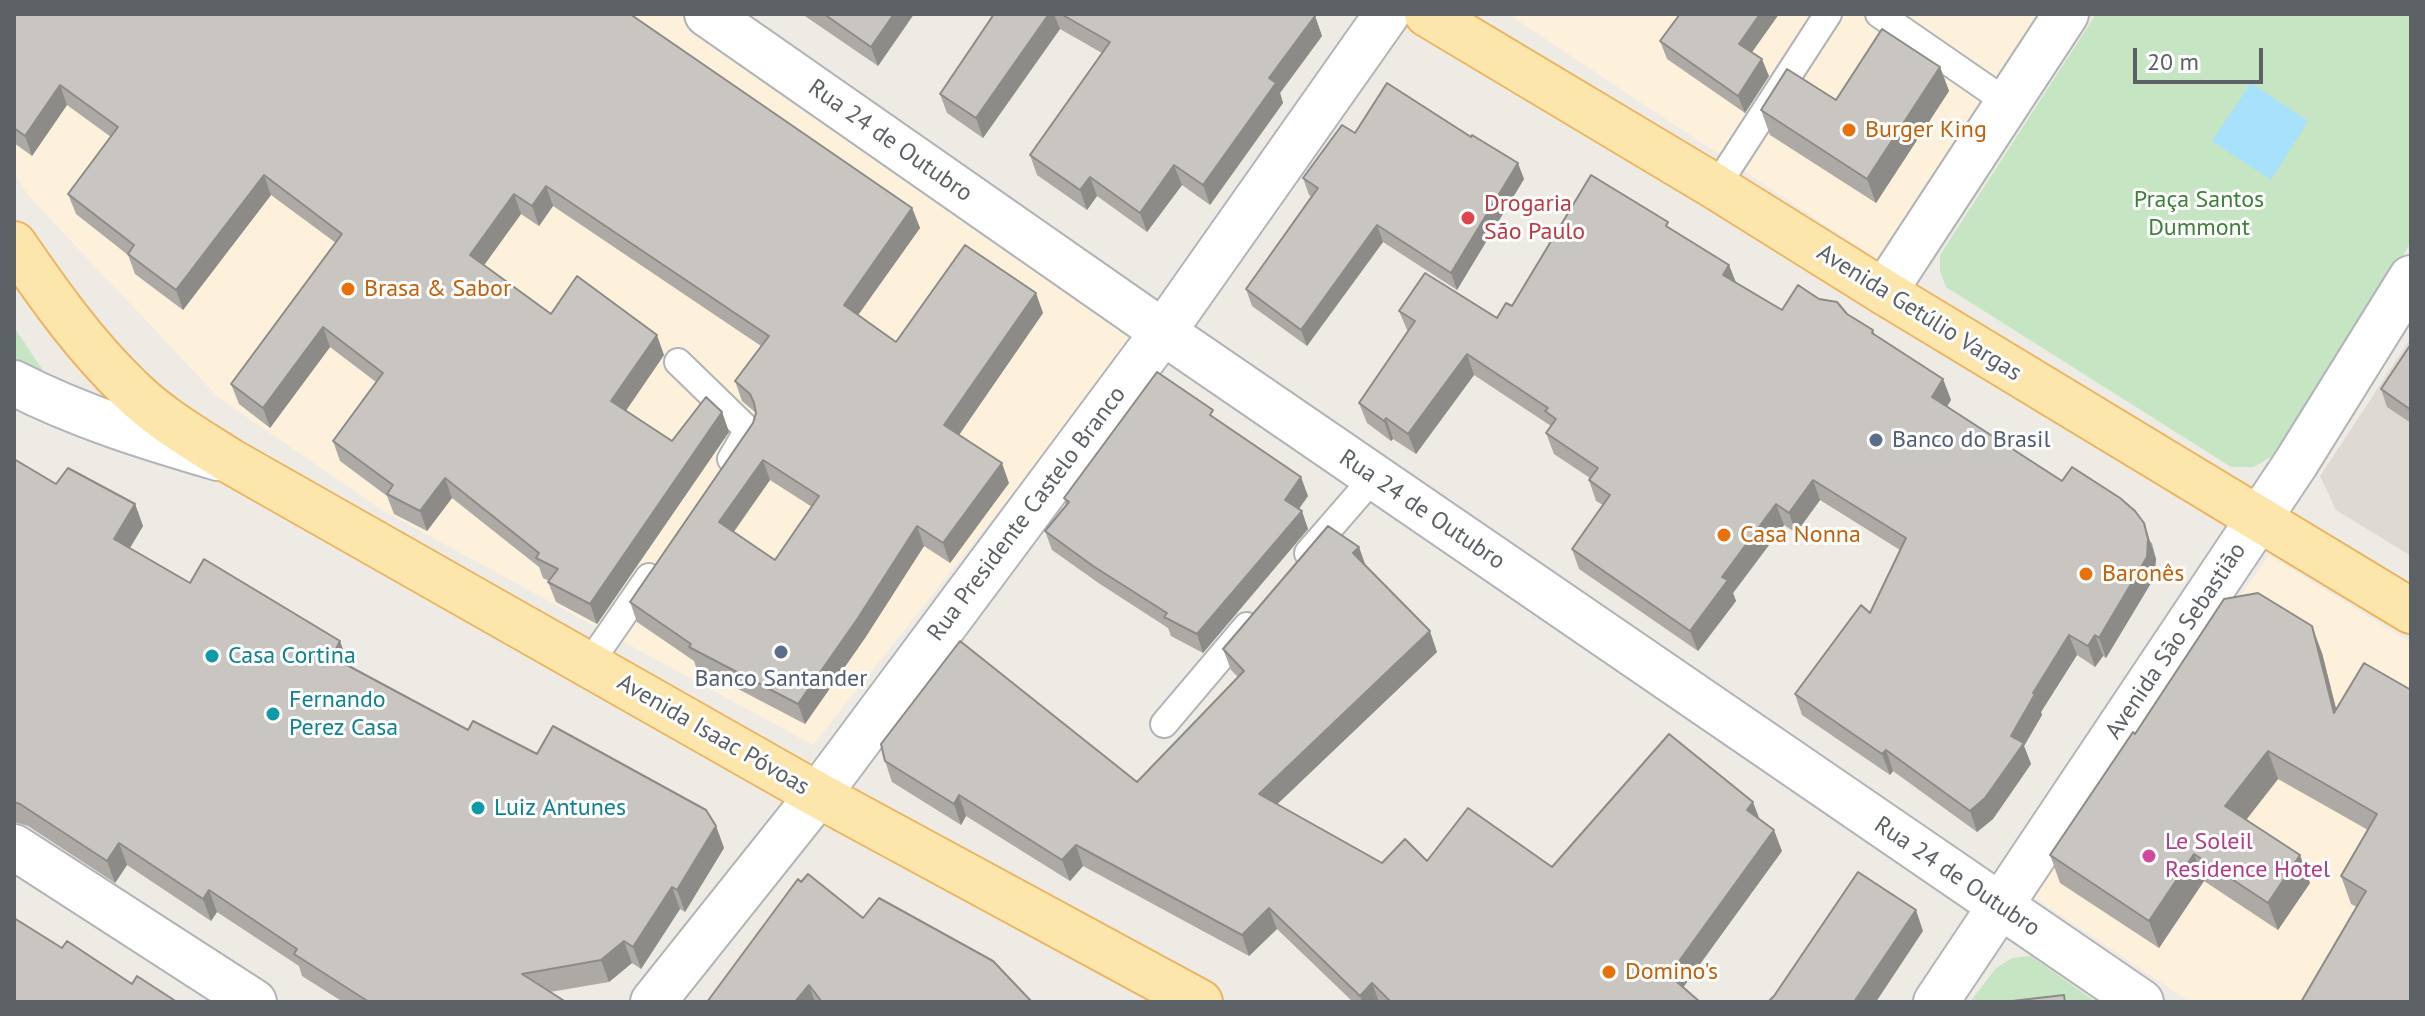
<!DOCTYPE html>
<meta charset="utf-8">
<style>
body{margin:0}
#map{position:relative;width:2425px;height:1016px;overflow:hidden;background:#eeebe5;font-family:"PT Sans",sans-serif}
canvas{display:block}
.frame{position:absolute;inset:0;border:16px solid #5c6165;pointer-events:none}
.scale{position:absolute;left:2133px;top:48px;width:130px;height:36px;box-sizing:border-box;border:4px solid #5c6165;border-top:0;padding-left:10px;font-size:24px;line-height:28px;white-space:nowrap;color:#5c6165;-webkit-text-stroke:6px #fff;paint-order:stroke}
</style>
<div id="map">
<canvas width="2425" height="1016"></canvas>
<div class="frame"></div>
<div class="scale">20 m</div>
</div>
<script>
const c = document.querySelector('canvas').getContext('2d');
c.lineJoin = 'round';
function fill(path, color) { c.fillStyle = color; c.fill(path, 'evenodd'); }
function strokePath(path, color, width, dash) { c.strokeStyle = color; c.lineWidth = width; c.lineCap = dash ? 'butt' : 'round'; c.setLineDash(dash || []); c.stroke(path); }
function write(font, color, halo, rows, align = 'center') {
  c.font = font + ' "PT Sans",sans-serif'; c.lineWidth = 6; c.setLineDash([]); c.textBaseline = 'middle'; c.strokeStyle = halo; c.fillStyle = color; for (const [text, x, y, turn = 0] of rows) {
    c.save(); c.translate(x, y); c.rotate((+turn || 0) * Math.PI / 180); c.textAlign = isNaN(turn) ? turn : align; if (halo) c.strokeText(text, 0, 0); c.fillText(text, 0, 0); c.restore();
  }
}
fill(new Path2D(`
 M14 14H692L1144 328 813 745 382 510 218 397 27 194 14 172Z
 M1508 14H2052L1884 264Z
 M2269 555 2411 643V1002H2190L2032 896Z`), '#fdf1db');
fill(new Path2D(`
 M2411 338V556L2336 510 2320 476Z`), '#dedad3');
fill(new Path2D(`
 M2096 14H2411V243L2272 456 2254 467H2231L1946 287 1940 271V255Z
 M14 327 46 375 14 364Z
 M2031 956 2096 1002H1970L1996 968 2012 958Z`), '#c6e5c2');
fill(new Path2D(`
 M2251 83 2308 121 2271 180 2212 141Z`), '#a7e1fc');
const lane = new Path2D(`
 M1879 14 2008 103
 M1716 187 1828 14
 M678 362 748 430 731 459
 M1308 553 1374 477
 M589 664 649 577
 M1164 724 1247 626`);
const street = new Path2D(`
 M707 14 1163 332 2141 1002
 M1884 292 2066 14
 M14 847 254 1002
 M653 1002 818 795 1163 332 1387 14`);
const secondary = new Path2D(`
 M14 383C78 416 149 438 218 458
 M1936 1002 2296 463 2411 278`);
const primary = new Path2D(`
 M1427 14 1716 187 1884 292 2411 611
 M14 244C49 295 85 346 130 389 159 418 196 439 230 461L818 795 1200 1002`);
strokePath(lane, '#b0b3b7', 30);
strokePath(street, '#b0b3b7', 48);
strokePath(secondary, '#b1b5b9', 48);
strokePath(primary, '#edb45f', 48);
strokePath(lane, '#fff', 26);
strokePath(street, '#fff', 44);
strokePath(secondary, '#fff', 44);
strokePath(primary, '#fce6ac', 44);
fill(new Path2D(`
 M14 14 912 208 920 228 858 315 896 342 1043 313 959 435 1009 483 950 563 924 546 865 638 805 724 696 667 694 661 637 622 630 602 753 423 756 413 742 401 735 381 761 346 553 206 539 226 521 214 484 265 551 314 664 355 626 410 672 441 722 412 729 432 597 624 556 602 548 582 549 581 543 578 539 567 452 498 427 531 394 514 387 496 340 461 333 441 376 382 330 347 270 428 239 404 231 384 336 243 271 195 183 310 135 274 128 255 76 214 68 194 111 137 67 105 32 156 14 143ZM770 480 812 507 775 560 734 532Z
 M802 14H914L878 66Z
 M994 14H1312L1315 16 1322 36 1280 93 1283 103 1210 205 1182 185 1147 232 1097 196 1087 210 1037 175 1030 155 1102 53 1060 29 983 138 947 113 940 94Z
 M1779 14 1752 52 1769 76 1745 113 1667 59 1660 41Z
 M1940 67 1949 91 1876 203 1770 135 1761 110 1836 100Z
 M1355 133 1524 179 1457 290 1383 242 1307 346 1252 306 1246 289 1311 196 1309 195 1303 178Z
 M1670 229 1729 265 1736 282 1782 310 1819 299 1847 314 1873 330 1875 335 1943 379 1951 400 1947 406 2152 543 2156 559 2154 578 2106 658 2103 656 2095 667 2077 655 2041 712 2042 715 2024 746 2031 764 1993 819 1977 832 1893 771 1890 775 1802 715 1795 694 1870 613 1900 550 1820 500 1796 533 1784 525 1733 593 1736 601 1698 651 1579 569 1572 549 1603 505 1596 501 1589 480 1590 478 1554 454 1546 433 1551 426 1474 375 1416 454 1393 439 1391 441 1367 423 1359 403 1408 332 1399 311 1497 318 1512 306Z
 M2411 344V423L2387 407 2381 389Z
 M1216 419 1308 496 1299 509 1308 529 1203 653 1171 636 1168 628 1100 584 1052 550 1045 531 1066 505 1064 498Z
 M14 459 56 484 135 504 143 526 130 548 190 583 348 663 347 665 468 730 537 754 716 826 724 848 685 912 680 909 641 969 632 963 609 982 550 992 566 1002H343L302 976 299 966 217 912 211 921 127 865 115 883 28 826 14 822Z
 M1359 547 1366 566 1437 652 1277 804 1382 863 1427 861 1552 867 1759 819 1782 851 1683 987 1700 1002H1353L1277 929 1249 956 1083 866 1070 881 966 816 961 825 892 782 885 761 1137 782 1238 677 1231 670 1223 649Z
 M2322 653 2336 709 2364 663 2411 1002 2357 907 2351 904 2341 876 2368 830 2278 779 2246 820 2310 883 2278 930 2204 881 2159 948 2060 883 2050 855Z
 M801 882 863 918 1031 1002H707Z`), '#adaaa6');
fill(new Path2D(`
 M894 14H914L878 66 871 47Z
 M1049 14H1054L1060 29 983 138 976 118Z
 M1760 14H1779L1745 62 1739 44Z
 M1315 16 1322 36 1280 93 1283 103 1210 205 1203 185 1269 78Z
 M1762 59 1769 76 1745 113 1738 96Z
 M1940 67 1949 91 1876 203 1867 179Z
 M60 85 67 105 32 156 25 136Z
 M1518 163 1524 179 1457 290 1451 273Z
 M1174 165 1182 185 1147 232 1140 213Z
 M264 175 271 195 183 310 176 290Z
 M1090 177 1097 196 1087 210 1080 190Z
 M546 186 553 206 539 226 532 206Z
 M514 194 521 214 477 275 470 255Z
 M912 208 920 228 851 325 844 305Z
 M1377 225 1383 242 1307 346 1301 330Z
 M1729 265 1737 286 1723 275Z
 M1036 293 1043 313 952 445 944 425Z
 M323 327 330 347 270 428 263 408Z
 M657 335 664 355 619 421 611 401Z
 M1467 354 1474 375 1416 454 1408 434Z
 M1943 379 1951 400 1940 418 1932 397Z
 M722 412 729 432 597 624 590 604Z
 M1386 418 1393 439 1391 441 1384 421Z
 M763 460 770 480 726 542 719 522Z
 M1002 463 1009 483 950 563 943 543Z
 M1301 477 1308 496 1292 518 1285 500Z
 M445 478 452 498 427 531 420 511Z
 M1813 480 1820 500 1796 533 1789 513Z
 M135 504 143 526 122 561 114 539Z
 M1776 504 1784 525 1733 593 1736 601 1698 651 1690 631 1722 577Z
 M1302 511 1308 529 1203 653 1197 634Z
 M2144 523 2156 559 2154 578 2106 658 2099 638Z
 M917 526 924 546 865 638 805 724 798 704Z
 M1359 547 1366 568 1353 553Z
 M2312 626 2322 653 2344 740 2334 713Z
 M1430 631 1437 652 1266 815 1259 794Z
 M2069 635 2077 655 2041 712 2042 715 2024 746 2031 764 1993 819 1977 832 1970 811 2033 693Z
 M2095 635 2103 656 2095 667 2088 646Z
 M340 641 348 663 340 679 332 657Z
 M1886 750 1893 771 1890 775 1882 754Z
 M2268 751 2278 779 2235 834 2225 806Z
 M959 795 966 816 961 825 954 804Z
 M1753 802 1761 823 1747 810Z
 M716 826 724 848 685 912 677 890Z
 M1774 830 1782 851 1677 996 1669 975Z
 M119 843 127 865 115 883 107 861Z
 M1076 845 1083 866 1070 881 1062 860Z
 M2194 854 2204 881 2159 948 2149 921Z
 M2300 855 2310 883 2278 930 2268 903Z
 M672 887 680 909 641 969 633 947Z
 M209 890 217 912 211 921 203 899Z
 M1269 908 1277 929 1249 956 1242 935Z
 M1916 910 1923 931 1876 1002H1854Z
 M624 941 632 963 609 982 601 960Z
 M1372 983 1379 1002H1362L1360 996Z
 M809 985 815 1002H795Z`), '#8d8b87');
const building = new Path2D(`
 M14 14H630L912 208 844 305 896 342 965 245 1036 293 944 425 1002 463 943 543 917 526 858 618 798 704 689 647 691 644 630 602 753 423 756 413 754 403 750 394 735 381 769 336 546 186 532 206 514 194 470 255 551 314 577 276 657 335 611 401 672 441 706 397 722 412 590 604 548 582 558 569 536 558 539 553 445 478 420 511 387 494 393 485 333 441 383 373 323 327 263 408 231 384 342 234 264 175 176 290 128 254 134 245 68 194 118 127 60 85 25 136 14 128ZM763 460 819 496 775 560 719 522Z
 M824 14H894L871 47Z
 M994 14H1049L976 118 940 94Z
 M1061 14H1312L1315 16 1269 78 1276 83 1203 185 1174 165 1140 213 1090 177 1080 190 1030 155 1110 42Z
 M1680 14H1760L1739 44 1762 59 1738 96 1660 41Z
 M1882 29 1940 67 1867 179 1761 110 1787 69 1836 100Z
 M1387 83 1471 137 1472 135 1518 163 1451 273 1377 225 1301 330 1246 289 1318 188 1303 178 1342 125 1355 133Z
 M1591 175 1668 222 1666 226 1729 265 1723 275 1782 310 1798 285 1819 299 1837 302 1847 314 1873 330 1872 333 1943 379 1932 397 2062 481 2072 467 2120 498 2135 511 2144 523 2148 539 2147 557 2099 638 2095 635 2088 646 2069 635 2033 693 2035 694 2011 736 2024 743 1985 798 1970 811 1886 750 1882 754 1795 694 1861 605 1870 613 1906 538 1813 480 1789 513 1776 504 1722 577 1728 580 1690 631 1572 549 1610 495 1589 480 1598 468 1546 433 1556 419 1545 411 1548 408 1467 354 1408 434 1386 418 1384 421 1359 403 1415 321 1399 311 1425 273 1497 318 1506 303 1512 306Z
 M2411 344V410L2381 389Z
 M1157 372 1213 410 1210 415 1301 477 1285 500 1302 511 1197 634 1164 617 1167 613 1093 566 1045 531 1069 502 1064 498Z
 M14 459 56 484 68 468 135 504 114 539 190 583 204 559 340 641 332 657 468 730 473 721 537 754 553 726 706 810 716 826 677 890 672 887 633 947 624 941 601 960 522 974 566 1002H369L294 954 297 949 209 890 203 899 119 843 107 861 20 804 14 802Z
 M1328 526 1359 547 1353 553 1430 631 1259 794 1382 863 1405 839 1427 861 1468 808 1552 867 1669 734 1753 802 1747 810 1774 830 1669 975 1700 1002H1391L1372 983 1360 996 1269 908 1242 935 1076 845 1062 860 959 795 954 804 885 761 881 744 960 641 1137 782 1244 671 1223 649Z
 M2258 593 2312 626 2334 713 2364 663 2411 690V1002H2301L2366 891 2341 876 2377 814 2268 751 2225 806 2300 855 2268 903 2194 854 2149 921 2050 855 2133 732 2135 734 2224 599Z
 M1858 872 1916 910 1854 1002H1768L1774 996Z
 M808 874 863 918 879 898 993 961 1031 1001 1030 1002H822L809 985 795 1002H707L798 879 801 882Z
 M14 918 62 948 67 941 132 984 137 976 177 1002H14Z
 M2064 995 2065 1002H2012V1001Z`);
fill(building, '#c9c6c1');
strokePath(building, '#8d8b87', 2);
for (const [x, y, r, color] of [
 [1849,130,8,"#e8710a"],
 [1468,218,8,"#e0444e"],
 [348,289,8,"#e8710a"],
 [1876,440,8,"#5c6f8a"],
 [1724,535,8,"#e8710a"],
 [2086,574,8,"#e8710a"],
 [781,652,8,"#5c6f8a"],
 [212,656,8,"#0f9aa8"],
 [273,714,8,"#0f9aa8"],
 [478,808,8,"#0f9aa8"],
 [2149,856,8,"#d1479c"],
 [1609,972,8,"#e8710a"]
]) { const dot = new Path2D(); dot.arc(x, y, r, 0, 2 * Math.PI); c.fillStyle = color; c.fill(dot); strokePath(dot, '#fff', 3); }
write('24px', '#c56008', '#fff', [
 ["Burger King",1865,130],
 ["Brasa & Sabor",364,289],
 ["Casa Nonna",1740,535],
 ["Baronês",2102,574],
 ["Domino's",1625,972]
], 'left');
write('24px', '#5c6165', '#fff', [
 ["Rua 24 de Outubro",890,141,35],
 ["Avenida Getúlio Vargas",1919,313,32],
 ["Rua 24 de Outubro",1422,510,34],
 ["Rua Presidente Castelo Branco",1027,514,-53],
 ["Avenida São Sebastião",2176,641,-56],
 ["Avenida Isaac Póvoas",713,735,30],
 ["Rua 24 de Outubro",1957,877,34]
]);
write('24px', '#3c8137', '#fff', [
 ["Praça Santos",2199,200],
 ["Dummont",2199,228]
]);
write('24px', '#be3a42', '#fff', [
 ["Drogaria",1484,204],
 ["São Paulo",1484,232]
], 'left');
write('24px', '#4e5e75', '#fff', [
 ["Banco do Brasil",1892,440],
 ["Banco Santander",781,679,"center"]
], 'left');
write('24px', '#0d838f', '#fff', [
 ["Casa Cortina",228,656],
 ["Fernando",289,700],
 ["Perez Casa",289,728],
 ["Luiz Antunes",494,808]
], 'left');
write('24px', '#b23c85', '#fff', [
 ["Le Soleil",2165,842],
 ["Residence Hotel",2165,870]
], 'left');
</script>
